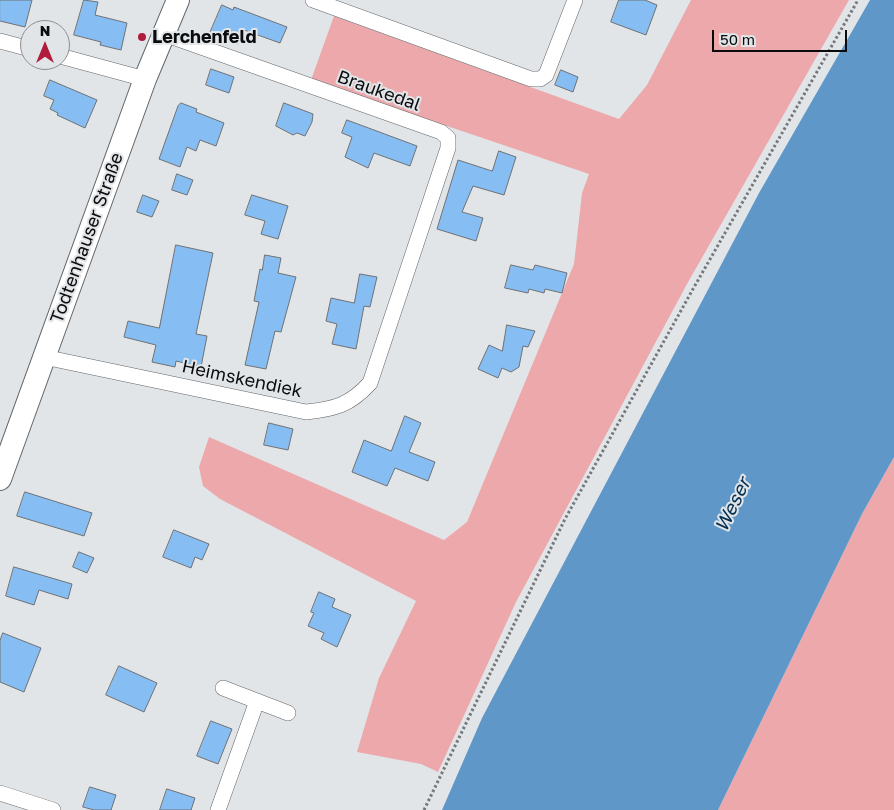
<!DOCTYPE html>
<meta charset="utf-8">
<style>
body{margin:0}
#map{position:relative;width:894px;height:810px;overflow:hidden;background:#e2e5e8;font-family:"Golos Text",sans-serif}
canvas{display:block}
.north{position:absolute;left:20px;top:20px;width:50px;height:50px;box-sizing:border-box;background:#e2e5e8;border:1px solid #8c8e90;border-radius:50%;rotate:0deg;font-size:14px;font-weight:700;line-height:20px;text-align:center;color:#0a0b0d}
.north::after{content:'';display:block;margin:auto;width:18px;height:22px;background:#b01c3c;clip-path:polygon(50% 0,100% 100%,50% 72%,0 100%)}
.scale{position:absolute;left:712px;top:30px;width:135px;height:22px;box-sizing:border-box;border:2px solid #0a0b0d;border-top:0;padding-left:6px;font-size:15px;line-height:18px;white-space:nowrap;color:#0a0b0d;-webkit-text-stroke:4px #e2e5e8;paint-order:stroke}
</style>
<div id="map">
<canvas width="894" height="810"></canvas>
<div class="north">N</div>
<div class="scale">50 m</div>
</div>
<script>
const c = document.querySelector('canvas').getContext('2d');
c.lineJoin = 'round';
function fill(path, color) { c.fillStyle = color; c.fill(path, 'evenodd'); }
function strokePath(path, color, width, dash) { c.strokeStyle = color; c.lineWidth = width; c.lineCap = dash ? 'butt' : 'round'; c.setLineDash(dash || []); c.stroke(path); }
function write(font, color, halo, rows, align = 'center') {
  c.font = font + ' "Golos Text",sans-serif'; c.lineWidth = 4; c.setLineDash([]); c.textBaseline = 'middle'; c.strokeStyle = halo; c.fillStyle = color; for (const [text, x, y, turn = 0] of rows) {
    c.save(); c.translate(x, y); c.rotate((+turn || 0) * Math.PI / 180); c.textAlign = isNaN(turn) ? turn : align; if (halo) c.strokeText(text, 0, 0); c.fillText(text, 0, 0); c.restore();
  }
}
fill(new Path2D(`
 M691 0H849L687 284 516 602 438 772 421 764 357 752 379 678 416 601 220 499 203 486 199 467 209 437 444 540 467 522 574 264 582 193 589 174 311 80 334 16 619 119 647 85Z
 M894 457V810H718L862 514Z`), '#eda8ab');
fill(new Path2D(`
 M870 0H894V457L862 514 718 810H442L482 718 759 193Z`), '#6097c9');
const building = new Path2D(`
 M0 0H32L25 27 0 21Z
 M84 0 98 2 95 15 127 23 121 50 100 45 101 42 74 35Z
 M619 0H645L657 5 646 35 611 22Z
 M222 5 233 10 234 7 287 27 280 43 244 30 238 44 210 33Z
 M211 69 234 77 229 93 206 85Z
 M561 70 578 77 573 92 555 85Z
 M50 80 97 100 85 128 57 115 58 113 50 109 54 100 44 96Z
 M181 103 197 109 196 112 224 123 216 146 200 140 196 151 187 147 180 167 159 159 178 106Z
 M284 103 313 114 312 122 305 136 297 133 293 135 276 126Z
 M347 120 417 146 410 166 374 153 368 168 345 157 352 137 342 133Z
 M499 151 516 157 504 195 473 186 462 212 483 218 476 241 437 229 458 160 492 171Z
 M177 174 193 180 187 195 172 190Z
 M143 195 159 201 152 217 137 212Z
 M252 195 288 206 278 239 261 234 265 221 245 215Z
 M176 245 213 253 196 334 207 336 201 367 176 361 175 367 152 362 156 345 124 337 128 321 159 328Z
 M265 255 281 258 278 273 296 277 281 332 275 331 266 369 245 365 259 302 254 301 260 269 262 270Z
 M511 265 533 270 535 265 567 273 562 293 545 289 544 293 529 289 528 293 505 288Z
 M360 274 377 277 370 307 364 306 356 349 332 344 337 324 326 321 331 298 354 303Z
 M507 325 535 331 528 347 523 346 519 367 511 372 502 368 498 378 478 369 489 345 502 351Z
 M405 416 421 423 409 452 435 462 428 481 395 468 387 486 352 472 364 440 391 451Z
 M269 423 293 429 288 450 264 445Z
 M25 492 92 513 84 536 17 516Z
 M174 530 209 544 202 560 195 557 191 568 163 557Z
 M79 552 94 558 87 573 73 567Z
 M14 567 72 584 68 599 39 590 34 605 6 596Z
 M319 592 335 599 332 607 351 615 337 647 321 639 324 633 308 626 314 613 311 612Z
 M3 633 41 648 24 692 0 682V641Z
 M119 666 157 683 144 712 106 695Z
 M211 721 232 729 218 764 197 756Z
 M90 787 116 795 111 810H94L83 807Z
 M167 789 195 798 191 810H160Z`);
fill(building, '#86bef3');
strokePath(building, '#6e7174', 1);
const minor = new Path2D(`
 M313 0 531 79H540L546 75 575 0
 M0 41 30 49
 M60 56 145 79
 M44 357 306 412C335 409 350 405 370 383L448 148V138L441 132 164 34
 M223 688 288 713
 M0 793 53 810
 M218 810 257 701`);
const primary = new Path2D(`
 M0 479 145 79 178 0`);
strokePath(minor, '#636669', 16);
strokePath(primary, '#636669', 24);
strokePath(new Path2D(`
 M424 810 565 519 693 289 858 0`), '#75777a', 3, [2.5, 2.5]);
strokePath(minor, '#fff', 15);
strokePath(primary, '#fff', 22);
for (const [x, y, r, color] of [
 [142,37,5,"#b01c3c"]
]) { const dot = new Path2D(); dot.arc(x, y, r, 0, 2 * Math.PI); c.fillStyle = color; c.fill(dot); strokePath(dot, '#e2e5e8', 2); }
write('bold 18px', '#0a0b0d', '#e2e5e8', [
 ["Lerchenfeld",152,37]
], 'left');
write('18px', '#0a0b0d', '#e2e5e8', [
 ["Braukedal",379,91,20],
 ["Todtenhauser Straße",87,238,-70],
 ["Heimskendiek",242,379,12]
]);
write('italic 19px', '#043051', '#e2e5e8', [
 ["Weser",733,505,-64]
]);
</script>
